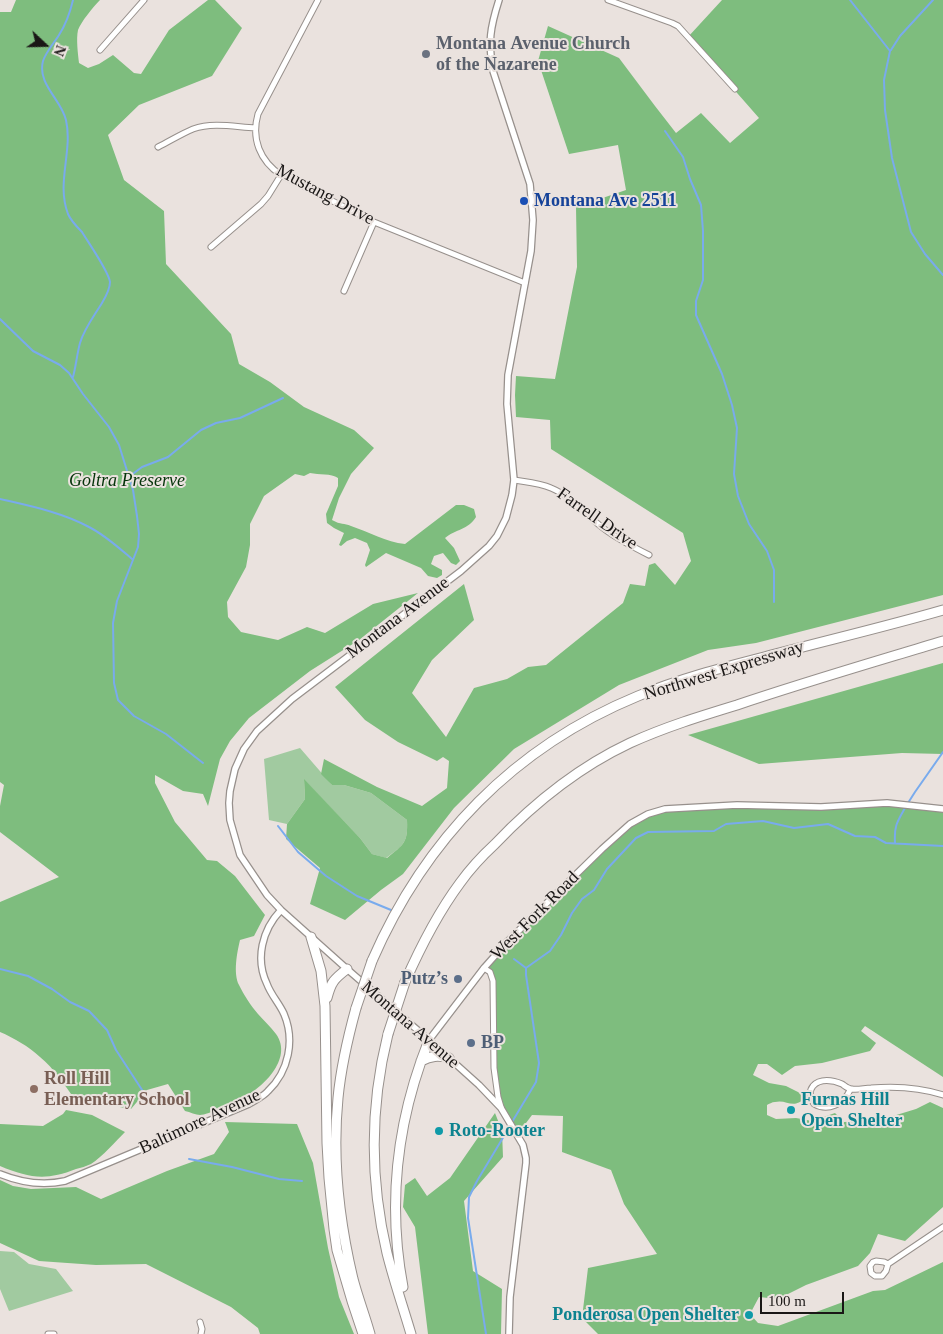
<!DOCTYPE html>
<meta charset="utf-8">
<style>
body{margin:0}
#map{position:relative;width:943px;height:1334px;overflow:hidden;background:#eae2de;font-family:Georgia,serif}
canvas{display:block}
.north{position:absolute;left:20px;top:20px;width:50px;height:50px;-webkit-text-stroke:4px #eae2de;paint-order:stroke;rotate:111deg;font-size:14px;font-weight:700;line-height:20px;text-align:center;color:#1a1716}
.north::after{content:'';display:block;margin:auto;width:18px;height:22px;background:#1a1716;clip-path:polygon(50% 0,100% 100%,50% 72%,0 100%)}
.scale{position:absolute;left:760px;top:1292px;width:84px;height:22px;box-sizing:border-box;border:2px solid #1a1716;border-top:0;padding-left:6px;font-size:15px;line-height:18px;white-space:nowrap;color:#1a1716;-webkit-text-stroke:4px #eae2de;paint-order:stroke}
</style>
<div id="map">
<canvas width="943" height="1334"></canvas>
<div class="north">N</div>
<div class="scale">100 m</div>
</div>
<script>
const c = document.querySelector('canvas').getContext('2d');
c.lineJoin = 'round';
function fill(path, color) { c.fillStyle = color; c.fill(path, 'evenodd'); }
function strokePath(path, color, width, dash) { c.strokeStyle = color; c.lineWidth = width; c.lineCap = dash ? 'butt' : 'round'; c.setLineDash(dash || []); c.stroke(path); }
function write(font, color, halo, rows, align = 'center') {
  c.font = font + ' Georgia,serif'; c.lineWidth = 4; c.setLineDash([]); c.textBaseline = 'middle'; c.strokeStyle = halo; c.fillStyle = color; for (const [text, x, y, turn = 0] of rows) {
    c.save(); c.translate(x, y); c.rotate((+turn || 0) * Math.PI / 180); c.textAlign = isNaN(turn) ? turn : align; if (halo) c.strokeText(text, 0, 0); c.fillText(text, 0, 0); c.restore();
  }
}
fill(new Path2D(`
 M300 748 332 785H344L371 793 407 820C408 843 404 845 386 858L372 854 360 838 304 780 305 799 287 824 269 820 264 759Z
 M0 1251 14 1252 29 1264 56 1269 73 1291 9 1311 0 1289Z`), '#a1caa0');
fill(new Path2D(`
 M16 0H100C93 7 81 22 78 30 76 39 78 54 79 63L88 68 99 64 113 55 134 73 141 74 169 30 208 0H215L242 28 212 76 139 105 108 135 124 180 164 211 166 264 231 334 239 364 270 382 304 407 354 430 374 448 351 474 339 498 332 520C341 525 344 523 351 526 369 532 386 542 405 544L456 505H464L474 509 476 517C468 530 456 529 445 538L454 548 460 561 456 565 451 563 443 553 434 556 431 564 442 570V575L437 578 428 576 421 568 386 553 366 567 365 565 370 550 367 543 355 538 347 541 341 546 339 545 344 533 334 528 327 523 326 514 338 486V478C331 473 319 475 310 473L304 476 295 474 264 496 250 524V545L246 567 227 602 228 617 241 632 278 640 307 627 325 633 373 604 418 593 359 640 310 671 249 718 230 741 220 759 208 806 203 794 183 791 155 775V783L175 822 207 860 217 861 235 876 265 915 254 936 240 940C237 953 233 973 239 985 244 995 251 1006 258 1014 264 1021 271 1027 276 1034 294 1059 261 1090 240 1099 231 1103 209 1115 200 1115 196 1115 190 1112 185 1111L168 1084 147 1090 131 1109 75 1099C64 1085 54 1068 40 1057 28 1046 14 1038 0 1032V902L59 877 0 832V806L4 785 0 782V12H11Z
 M722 0H943V595L756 643 708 650 619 685 514 749 454 808 403 874 381 890 345 920 310 904 320 868 286 839 287 824 305 799 304 779 360 838 372 854 387 858C404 844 408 843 407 820L371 793 344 785H332L321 774 324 759 377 787 422 806 447 788 449 761 443 757 437 761 398 742 365 720 335 687 464 584 474 620 432 660 412 693 446 737 474 688 507 679 528 667 546 665 623 603 630 584 645 586 649 565 655 563 675 585 691 561 683 533 551 449 550 420 516 417 515 395 516 376 555 379 577 267 576 207 626 190 618 145 569 154 538 61 548 26 619 58 655 106 676 133 701 113 730 143 759 118 688 37Z
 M943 663V754L902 753 759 764 688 735Z
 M873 804 943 809V1077L865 1026 861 1031 876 1043 870 1051 822 1063 795 1066 782 1075 767 1064H758L753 1075 769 1083 786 1086 798 1092 805 1098C793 1110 787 1099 775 1102 772 1102 769 1104 767 1105V1115L776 1119 796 1118 812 1121 835 1113 844 1122 880 1120 916 1109 930 1102 943 1108V1207L905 1241 878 1234 870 1253 858 1266 806 1285 778 1299 759 1297 750 1314 758 1323 778 1326 873 1291 885 1290 943 1262V1334H598L582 1318 588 1268 657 1254 624 1204 611 1170 562 1152 563 1116 532 1115 517 1135 498 1097 493 981 490 972 484 968 630 824 665 809Z
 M66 1110 92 1115 125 1132C116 1141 102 1157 91 1164 86 1166 81 1168 76 1169 46 1181 29 1178 0 1166V1124L43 1126 63 1114Z
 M495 1113 502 1131 503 1157 464 1201 473 1271 502 1289 501 1334H428L415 1227 403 1207 405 1185 415 1178 427 1196 450 1178Z
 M225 1122 297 1124 313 1163 328 1248 339 1297 354 1334H260L258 1328 231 1307 146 1264 96 1265 39 1261 0 1243V1180L13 1186 31 1189 76 1187 101 1199 167 1171 214 1154 229 1132Z`), '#7ebd7e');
strokePath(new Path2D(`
 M850 0 890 51 884 80 885 110 892 158 911 232 925 254 943 275
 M891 50 900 36 933 0
 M665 131 683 157 690 179 701 205 703 231V280L696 301V315L722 374 732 405 737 428 734 474 738 496 749 524 767 551 774 570V602
 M0 319 33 351 60 365 69 373 83 394 109 427 119 445 133 490 137 516 139 534 138 547 117 601 113 623 114 683 118 700 134 716 166 734 203 763
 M73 377C76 366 77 354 80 343 84 329 94 316 102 303 105 298 110 288 110 282 109 272 88 242 82 232 77 227 71 221 68 214 56 183 73 151 66 120 61 99 37 84 43 61 46 52 54 43 59 35 66 24 70 13 73 0
 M130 478 134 473 142 467 168 457 201 430 216 423 240 418 283 398
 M0 499C30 506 61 512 89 527 105 535 119 548 132 559
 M908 803 915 792 943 752
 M278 826 298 852 326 876 357 896 391 910
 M895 843C894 826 897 822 905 808
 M514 959 526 968
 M0 969 28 976 52 989 70 1002 89 1011 107 1030 116 1050 146 1096
 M512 1122 536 1082 539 1063 526 975V968L550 951 561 935 572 913 582 899 594 890 607 869 636 838 648 832 714 831 726 824 763 821 794 828 828 824 855 836 875 837 886 843 943 846
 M189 1159 232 1167 279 1179 302 1181
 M486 1334 468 1218 469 1197 477 1181 510 1126`), '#79abed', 2);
const minor = new Path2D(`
 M318 0 258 114C251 139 260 161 281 175L374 222 525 283
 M608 0 672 23 678 26 735 89
 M100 50 144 0
 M158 147C170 141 181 134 193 129 213 122 235 127 255 128
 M211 247 261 204 268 196 281 175
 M344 291 374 222
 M514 480C526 482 540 483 551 488 571 496 586 515 603 528 617 539 633 547 649 555
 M484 968 490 972 493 981 494 1068 498 1097 501 1107
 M850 1090C844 1104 828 1112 814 1104 811 1099 808 1092 813 1086 820 1078 833 1080 842 1084 845 1086 848 1089 852 1089 858 1090 865 1088 871 1088 896 1086 919 1087 943 1095
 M876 1261 884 1262 888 1264 886 1271 882 1276H875L871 1273 870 1266 873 1262Z
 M888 1264 943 1227
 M200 1322 202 1329 201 1334
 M48 1334H54`);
const tertiary = new Path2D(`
 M499 0C490 28 488 42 493 71L530 184 533 220 531 251 508 375 507 404 514 480 512 495 506 518 497 536 489 546 461 571 292 699 257 731 244 749 235 769 230 791 229 803 230 820 240 855 267 895 281 910 347 969 429 1040 479 1085 501 1108 523 1145 526 1158V1163L510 1297 509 1334
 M429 1040 484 968 508 941 602 849 630 824 648 814 665 809 737 805 821 807 887 803 943 809
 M0 1174C22 1183 42 1186 65 1181L249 1104C255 1100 263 1097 268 1091 289 1071 295 1040 284 1014 279 1003 271 995 267 984 255 959 262 930 281 910`);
const motorway = new Path2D(`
 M311 937 321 971 325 1006 327 1143 329 1178 334 1229 337 1250 352 1301 363 1334
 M372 961C425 839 514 747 638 696 679 679 721 668 764 657 824 641 884 627 943 610
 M405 982C420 948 437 914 460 883 470 869 482 856 495 844 534 803 579 767 630 743 665 727 701 716 737 705 805 682 874 662 943 641
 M327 998C331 982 334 979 347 969
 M356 1008C348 1037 341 1067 338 1098 332 1159 339 1220 353 1279 358 1298 365 1316 370 1334
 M388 1034C370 1106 370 1181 387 1253 394 1281 403 1307 411 1334
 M421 1061C431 1056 438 1055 449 1058
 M403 1287C387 1202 397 1120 429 1040`);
strokePath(minor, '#97908c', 7);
strokePath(tertiary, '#97908c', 8);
strokePath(motorway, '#97908c', 11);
strokePath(minor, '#fff', 5);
strokePath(tertiary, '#fff', 5.5);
strokePath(motorway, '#fff', 9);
const motorwayBridge = new Path2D(`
 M356 1008 372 961
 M388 1034 405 982`);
strokePath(motorwayBridge, '#97908c', 11, []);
strokePath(motorwayBridge, '#fff', 9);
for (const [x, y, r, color] of [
 [426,54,5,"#6b7280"],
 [524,201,5,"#1a4fb4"],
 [458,979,5,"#5c6f8a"],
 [471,1043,5,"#5c6f8a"],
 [34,1089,5,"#8d6e63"],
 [791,1110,5,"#0f9aa8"],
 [439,1131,5,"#0f9aa8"],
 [749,1315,5,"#0f9aa8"]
]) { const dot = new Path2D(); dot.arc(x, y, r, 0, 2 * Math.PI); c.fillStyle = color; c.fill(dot); strokePath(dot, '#eae2de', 2); }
write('bold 18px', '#5b616d', '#eae2de', [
 ["Montana Avenue Church",436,44],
 ["of the Nazarene",436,65]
], 'left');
write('18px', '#1a1716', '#eae2de', [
 ["Mustang Drive",325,195,28],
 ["Farrell Drive",597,519,35],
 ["Montana Avenue",398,618,-37],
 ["Northwest Expressway",724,671,-17],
 ["West Fork Road",535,916,-45],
 ["Montana Avenue",410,1025,41],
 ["Baltimore Avenue",200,1122,-25]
]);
write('bold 18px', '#164399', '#eae2de', [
 ["Montana Ave 2511",534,201]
], 'left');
write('italic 18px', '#05340a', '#eae2de', [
 ["Goltra Preserve",127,481]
]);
write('bold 18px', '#4e5e75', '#eae2de', [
 ["Putz’s",448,979],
 ["BP",481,1043,"left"]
], 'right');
write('bold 18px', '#785e54', '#eae2de', [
 ["Roll Hill",44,1079],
 ["Elementary School",44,1100]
], 'left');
write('bold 18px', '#0d838f', '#eae2de', [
 ["Furnas Hill",801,1100],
 ["Open Shelter",801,1121],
 ["Roto-Rooter",449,1131],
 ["Ponderosa Open Shelter",739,1315,"right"]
], 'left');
</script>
